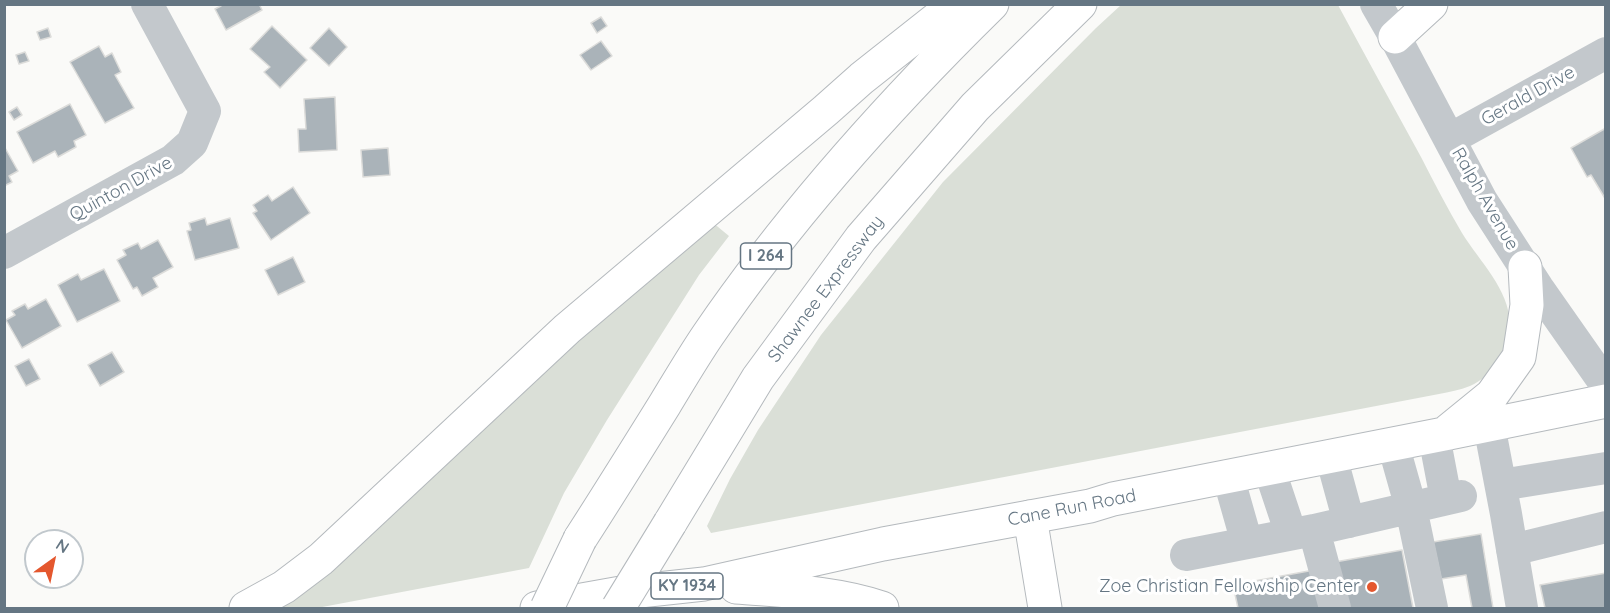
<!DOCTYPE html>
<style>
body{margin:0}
#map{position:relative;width:1610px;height:613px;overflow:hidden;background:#fafaf8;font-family:Quicksand,sans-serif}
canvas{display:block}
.frame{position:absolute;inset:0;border:6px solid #657683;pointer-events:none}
.north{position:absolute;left:24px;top:529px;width:60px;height:60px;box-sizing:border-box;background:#fff;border:2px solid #c1c8cd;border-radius:50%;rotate:33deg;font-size:16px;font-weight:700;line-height:24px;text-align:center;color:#657683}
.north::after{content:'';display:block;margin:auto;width:21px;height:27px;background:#e4572e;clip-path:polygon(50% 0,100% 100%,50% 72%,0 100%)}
</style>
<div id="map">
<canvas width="1610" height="613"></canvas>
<div class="frame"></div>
<div class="north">N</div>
</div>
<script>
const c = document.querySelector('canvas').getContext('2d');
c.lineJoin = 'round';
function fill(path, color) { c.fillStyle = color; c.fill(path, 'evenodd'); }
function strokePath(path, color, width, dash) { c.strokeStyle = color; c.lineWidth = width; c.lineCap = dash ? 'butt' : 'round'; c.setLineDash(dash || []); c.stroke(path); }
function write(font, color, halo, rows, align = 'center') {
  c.font = font + ' Quicksand,sans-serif'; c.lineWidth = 6; c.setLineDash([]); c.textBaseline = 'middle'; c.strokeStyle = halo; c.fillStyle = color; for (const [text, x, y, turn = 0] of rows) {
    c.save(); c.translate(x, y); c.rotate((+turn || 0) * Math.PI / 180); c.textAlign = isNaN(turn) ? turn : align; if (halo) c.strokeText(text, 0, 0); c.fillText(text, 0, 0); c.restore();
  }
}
fill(new Path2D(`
 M1121 5H1338C1365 55 1393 106 1421 157 1434 182 1447 208 1462 233 1480 262 1509 289 1510 324 1510 350 1493 376 1470 386 1460 390 1449 392 1439 394L711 533 707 526 730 479 758 430 821 335 943 182 1096 28Z
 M712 222 729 236 699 275 607 420 564 493 529 568 317 608H273Z`), '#dadfd7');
const building = new Path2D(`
 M220 4H259L262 10 226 30 215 9 221 6Z
 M601 17 607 26 597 33 591 23Z
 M272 26 307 60 280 88 264 72 270 67 250 49Z
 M48 28 51 37 40 40 37 32Z
 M329 28 347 47 329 66 310 48Z
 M601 41 612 56 591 70 580 55Z
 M99 46 105 57 112 53 121 72 115 75 134 108 105 123 70 62Z
 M25 52 29 61 19 64 16 55Z
 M335 97 337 150 299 152 298 129H306L304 99Z
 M70 104 86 135 74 141 76 147 58 157 55 151 33 163 17 132Z
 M17 107 22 115 14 120 9 112Z
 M1606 128V200L1591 175 1587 177 1571 148Z
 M4 146 18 171 9 176 12 182 4 186Z
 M388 148 390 175 363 177 361 150Z
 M293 187 310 213 271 240 253 213 257 211 253 205 268 195 272 201Z
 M205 218 207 225 230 218 239 248 195 260 187 231 191 230 189 223Z
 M158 240 173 267 153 278 158 287 142 296 137 287 133 289 117 260 126 255 123 250 138 243 141 249Z
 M293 257 305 282 278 295 265 270Z
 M104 269 120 301 77 322 58 285 78 274 81 280Z
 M46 299 61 326 22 348 6 320 15 315 12 311 25 304 28 309Z
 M112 352 124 372 100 386 88 365Z
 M29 359 40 379 26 386 15 366Z
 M1481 534 1493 608H1472L1466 575 1441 579 1433 542Z
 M1402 550 1413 608H1344L1335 562Z
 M1314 570 1321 608H1238L1233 585Z
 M1606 573V608H1545L1540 585Z`);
fill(building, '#aab3b9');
strokePath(building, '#dcdcda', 1.5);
const major = new Path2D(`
 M1449 430 1492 395 1519 357 1527 305 1525 267
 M1030 517 1090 506 1113 499 1444 434 1606 401`);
const highway = new Path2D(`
 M1395 37 1431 4
 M670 523 758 378 861 238 975 107 1080 4
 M580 539C609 494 637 449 665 404 679 381 693 357 708 335 790 215 888 106 992 4
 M736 587C785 591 835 592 882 608
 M246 608 284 587 321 559 567 329 826 110 862 78 943 14 957 4
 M537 608 621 593 704 584 883 544 1030 517 1045 608`);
strokePath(major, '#b5babe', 35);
strokePath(highway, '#b4b9bd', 35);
strokePath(new Path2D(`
 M1376 4 1395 37 1482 201 1538 288 1606 385
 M1450 139 1606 53
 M4 253 173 160 192 143 205 111 147 4
 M1489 425 1506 514 1522 608
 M1434 436 1446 499
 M1393 444 1411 508 1432 608
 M1331 456 1349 522
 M1269 468 1291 534
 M1228 476 1247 543
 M1501 485 1606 468
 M1314 530 1461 496
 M1512 550 1606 527
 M1186 555 1314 530 1335 608`), '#c3c8cc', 32);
strokePath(major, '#fff', 33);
strokePath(highway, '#fff', 33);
const highwayBridge = new Path2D(`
 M547 608 580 539
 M618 608 670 523`);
strokePath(highwayBridge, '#b4b9bd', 35, []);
strokePath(highwayBridge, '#fff', 33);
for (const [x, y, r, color] of [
 [1372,587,6,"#e4572e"]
]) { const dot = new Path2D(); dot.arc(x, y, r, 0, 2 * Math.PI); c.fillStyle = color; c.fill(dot); strokePath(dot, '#fff', 2); }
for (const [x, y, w] of [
 [766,256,51],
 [687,586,72]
]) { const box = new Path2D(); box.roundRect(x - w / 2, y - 13, w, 26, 4.5); c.fillStyle = '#fff'; c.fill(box); strokePath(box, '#657683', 1.5); }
write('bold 16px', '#657683', null, [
 ["I 264",766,256],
 ["KY 1934",687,586]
]);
write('18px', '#657683', '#fff', [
 ["Gerald Drive",1528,96,-29],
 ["Quinton Drive",121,189,-29],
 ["Ralph Avenue",1485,199,60],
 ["Shawnee Expressway",826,289,-53],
 ["Cane Run Road",1072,508,-11]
]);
write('18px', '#657683', '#fff', [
 ["Zoe Christian Fellowship Center",1360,587]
], 'right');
</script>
